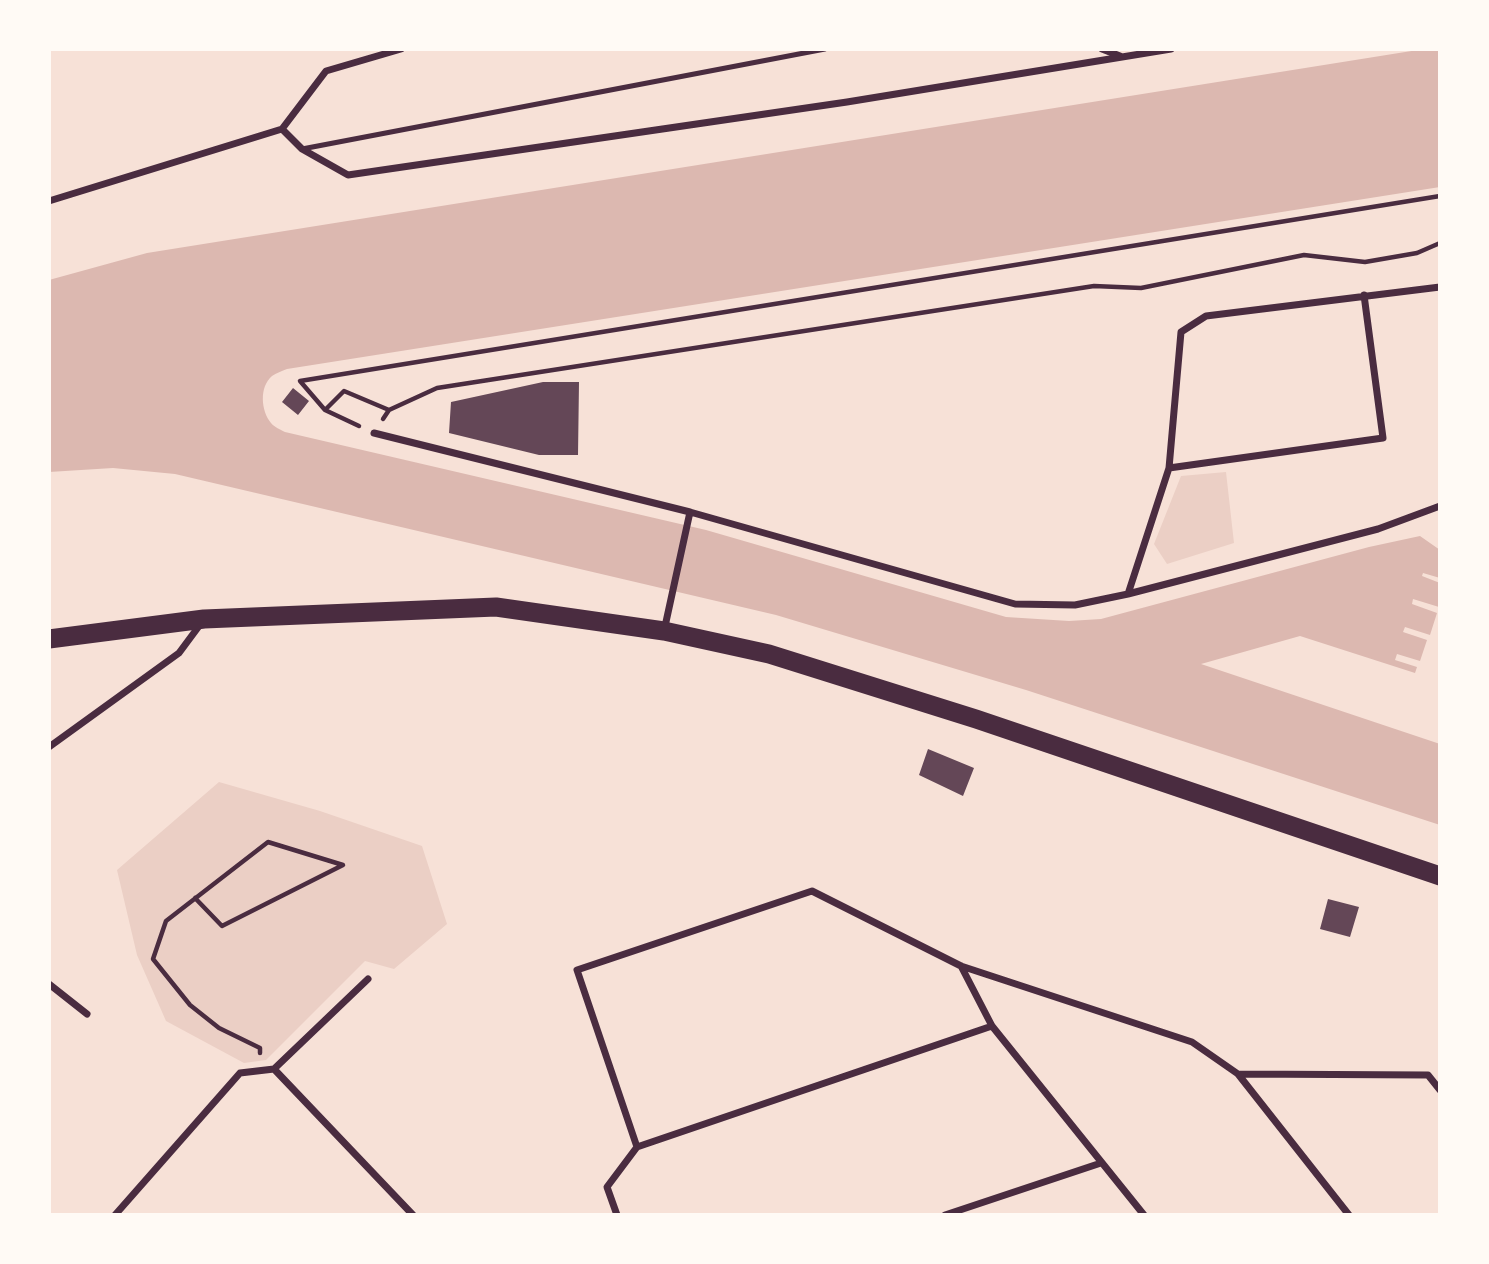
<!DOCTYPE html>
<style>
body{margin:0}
#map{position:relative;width:1489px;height:1264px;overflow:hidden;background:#f7e1d7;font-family:"Open Sans",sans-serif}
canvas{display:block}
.frame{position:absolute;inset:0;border:51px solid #fffaf5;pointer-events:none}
</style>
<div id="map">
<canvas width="1489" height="1264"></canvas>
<div class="frame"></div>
</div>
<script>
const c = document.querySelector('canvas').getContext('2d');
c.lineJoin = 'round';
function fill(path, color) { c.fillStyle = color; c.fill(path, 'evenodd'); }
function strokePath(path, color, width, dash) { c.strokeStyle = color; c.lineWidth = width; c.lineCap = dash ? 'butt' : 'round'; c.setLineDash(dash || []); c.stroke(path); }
fill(new Path2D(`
 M1226 472 1234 543 1167 564 1154 544 1181 476Z
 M219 782 320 811 422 846 447 924 394 969 365 961 266 1060 244 1063 166 1021 137 955 117 870Z`), '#ebcfc5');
fill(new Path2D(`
 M1424 49H1440V187L287 369C282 371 276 373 272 376 259 387 261 411 271 423 274 427 281 430 285 432L706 530 1006 617 1069 621 1101 619 1369 547 1420 536 1440 550V578L1423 573 1422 576 1440 583V604L1439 607 1413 599 1412 604 1437 613 1430 635 1405 627 1403 632 1427 640 1420 661 1397 654 1395 660 1417 667 1415 673 1300 636 1201 664 1440 744V825L1026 690 776 615 175 474 113 468 49 472V280L147 253Z`), '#dcb8b0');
fill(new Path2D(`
 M543 382H579L578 455H539L449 433 451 402Z
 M293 388 309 401 298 415 282 402Z
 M928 749 974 768 963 796 919 775Z
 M1328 899 1359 907 1350 937 1320 929Z`), '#644757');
strokePath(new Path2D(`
 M325 410 344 391 389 410
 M383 419 389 410 437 388 1094 286 1141 288 1304 255 1365 262 1417 253 1440 243
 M359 426 325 410 300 381 1440 196
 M195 898 222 926 343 865 268 842 166 921 153 959 190 1005 219 1028 260 1048V1053`), '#4a2c40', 4.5);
strokePath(new Path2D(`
 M302 149 825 49`), '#4a2c40', 5);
strokePath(new Path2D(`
 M1102 49 1120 56
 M282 129 302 149 348 175 847 102 1171 49
 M49 201 282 129 326 71 401 49
 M374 433 690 512 1015 604 1075 605 1128 594 1378 529 1440 506
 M1169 468 1383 438 1364 295
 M1128 594 1169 468 1181 332 1206 316 1440 287
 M664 631 690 512
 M49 747 179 653 202 622
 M961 966 992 1026 1144 1215
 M49 984 87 1014
 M992 1026 637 1147 577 970 812 891 961 966 1192 1042 1238 1074 1428 1075 1440 1090
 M274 1069 368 979
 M1238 1074 1349 1215
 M115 1215 240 1073 274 1069 413 1215
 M617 1215 607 1187 637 1147
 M945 1215 1101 1163`), '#4a2c40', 7);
strokePath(new Path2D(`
 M49 639 204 619 496 607 664 631 769 654 976 719 1440 876`), '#4a2c40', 19);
</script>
